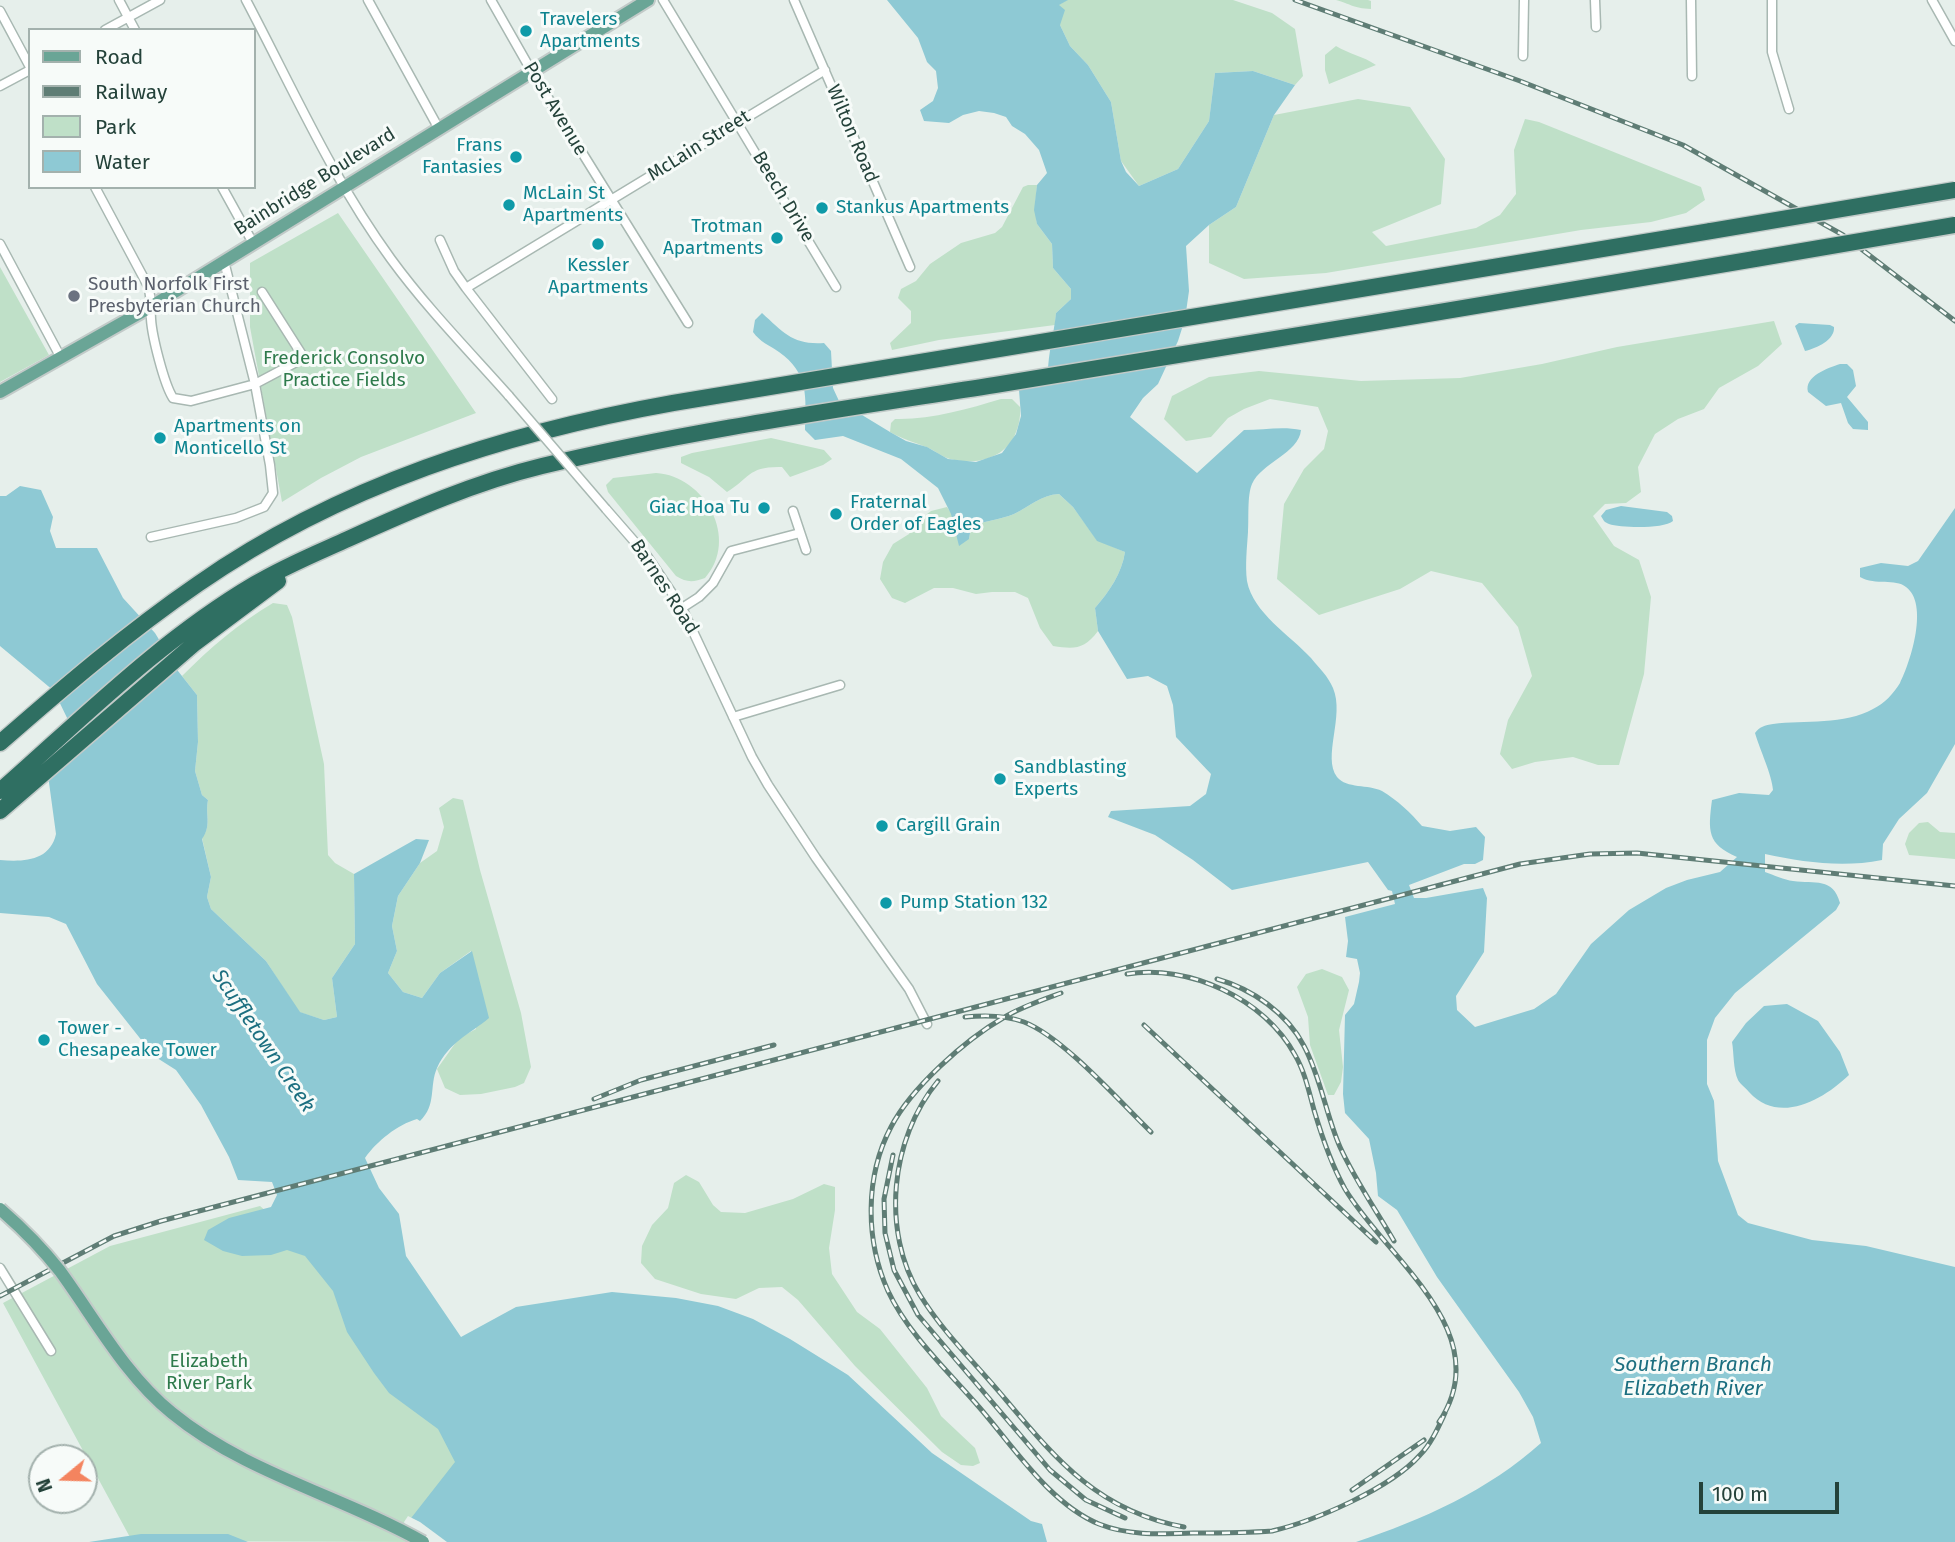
<!DOCTYPE html>
<style>
body{margin:0}
#map{position:relative;width:1955px;height:1542px;overflow:hidden;background:#e6efeb;font-family:"Fira Sans",sans-serif}
canvas{display:block}
.legend{position:absolute;left:28px;top:28px;width:228px;height:161px;box-sizing:border-box;background:#f7fbf9;border:2px solid #a3b1ad;margin:0;padding:9px 12px;list-style:none;font-size:21px;color:#24423a}
.legend li{display:flex;align-items:center;gap:14px;height:35px}
.legend b{width:35px;border:2px solid #a3b1ad}
.north{position:absolute;left:28px;top:1444px;width:70px;height:70px;box-sizing:border-box;background:#f7fbf9;border:2px solid #a3b1ad;border-radius:50%;rotate:251deg;font-size:19px;font-weight:700;line-height:28px;text-align:center;color:#24423a}
.north::after{content:'';display:block;margin:auto;width:24px;height:32px;background:#f4845f;clip-path:polygon(50% 0,100% 100%,50% 72%,0 100%)}
.scale{position:absolute;left:1699px;top:1482px;width:140px;height:32px;box-sizing:border-box;border:4px solid #24423a;border-top:0;padding-left:9px;font-size:21px;line-height:24px;white-space:nowrap;color:#24423a;-webkit-text-stroke:5px #f7fbf9;paint-order:stroke}
</style>
<div id="map">
<canvas width="1955" height="1542"></canvas>
<ul class="legend">
<li><b style="height:9px;background:#6aa596"></b>Road</li>
<li><b style="height:9px;background:#5f7d75"></b>Railway</li>
<li><b style="height:19px;background:#bfe0c8"></b>Park</li>
<li><b style="height:19px;background:#8ec9d4"></b>Water</li>
</ul>
<div class="north">N</div>
<div class="scale">100 m</div>
</div>
<script>
const c = document.querySelector('canvas').getContext('2d');
c.lineJoin = 'round';
function fill(path, color) { c.fillStyle = color; c.fill(path, 'evenodd'); }
function strokePath(path, color, width, dash) { c.strokeStyle = color; c.lineWidth = width; c.lineCap = dash ? 'butt' : 'round'; c.setLineDash(dash || []); c.stroke(path); }
function write(font, color, halo, rows, align = 'center') {
  c.font = font + ' "Fira Sans",sans-serif'; c.lineWidth = 6; c.setLineDash([]); c.textBaseline = 'middle'; c.strokeStyle = halo; c.fillStyle = color; for (const [text, x, y, turn = 0] of rows) {
    c.save(); c.translate(x, y); c.rotate((+turn || 0) * Math.PI / 180); c.textAlign = isNaN(turn) ? turn : align; if (halo) c.strokeText(text, 0, 0); c.fillText(text, 0, 0); c.restore();
  }
}
fill(new Path2D(`
 M1067 0H1233L1272 13 1295 29 1303 76 1295 85 1253 71 1215 73 1209 121 1178 169 1139 186 1121 161 1111 102 1088 65 1070 46 1060 25 1056 6Z
 M1336 0H1368L1371 1V9C1352 8 1351 4 1336 0Z
 M1336 46C1349 54 1363 56 1376 65L1329 84 1325 70V55Z
 M1358 99 1410 107 1445 159 1441 204 1372 232 1386 246 1476 228 1500 215 1516 194 1514 150 1525 119 1539 122 1701 187 1705 200 1686 213 1651 222 1581 230 1326 273 1244 279 1209 263V225L1236 207 1274 115Z
 M1028 185H1037L1035 208 1037 224 1052 244 1053 268 1071 289V299L1056 313 1055 325 939 340 892 350 890 343 911 323V311L898 298 901 289 916 281 930 264 961 243 995 233 1002 227 1023 187Z
 M338 213 476 413 361 457 321 478 282 502 250 327V263Z
 M0 267 49 355 0 382Z
 M1774 321 1782 344 1758 366 1719 388 1704 409 1678 419 1655 434 1638 467 1641 492 1626 503 1605 504 1593 516 1614 546 1639 560 1651 597 1644 674 1619 765H1598L1573 757 1535 762 1512 769 1500 754 1508 720 1532 676 1518 627 1482 583 1431 571 1400 589 1319 615 1277 579 1284 504 1304 469 1324 449 1328 431 1318 407 1270 399 1244 409 1228 418 1211 437 1186 441 1164 419 1172 396 1209 377 1259 371 1361 381 1460 378 1542 364 1617 347Z
 M1001 399H1012L1020 407C1021 418 1018 429 1013 439 1000 460 973 465 950 459 942 457 934 450 926 447 914 442 902 439 890 432L891 423 895 419C930 420 968 409 1001 399Z
 M771 438 824 450 832 459 823 465 790 477 782 467C748 466 750 478 727 492L709 477 681 463V457L692 453Z
 M656 473C705 476 740 539 705 578 694 582 687 583 676 576L608 492 606 485 613 478Z
 M1059 494 1073 507 1097 540 1125 552C1122 573 1109 592 1095 608L1098 631C1084 650 1074 649 1053 646L1040 628 1028 598 1015 592H992L976 594 953 588H934L905 603 892 598 880 579 883 562 893 544 909 534 915 523 931 511 947 507 969 539 971 527C985 520 1000 520 1014 514 1030 506 1041 495 1059 494Z
 M273 603 287 605 292 617 324 764 328 855 335 863 354 874 355 944 332 978 337 1017 324 1020 299 1012 266 961 211 909 207 897 211 877 202 838C212 825 205 815 208 800L202 795 195 771 198 742 197 695 182 676C210 648 239 623 273 603Z
 M453 798 463 800 480 870 521 1013 531 1067 524 1083 515 1087 481 1094 460 1095 445 1088 437 1069 459 1038 476 1029 479 982 471 951 440 973 422 998 403 992 388 973 397 951 392 926 398 896 420 863 437 851 444 827 439 808Z
 M1928 822 1940 832 1955 833V859L1909 855 1905 844 1909 833 1919 823Z
 M1322 969 1342 977 1349 990 1339 1030 1343 1067 1341 1082 1334 1095H1328L1310 1045 1308 1017 1297 987 1306 974Z
 M686 1175 699 1182 713 1205 721 1212 745 1213 793 1199 824 1184 835 1187V1210L829 1248 832 1274 857 1312 880 1329 927 1388 941 1416 975 1448 980 1463 973 1466 961 1465 942 1452 855 1366 798 1300 782 1287 759 1288 736 1299 701 1294 655 1279 641 1263 642 1246 652 1225 668 1208 674 1183Z
 M260 1206 307 1246 440 1426 459 1464 415 1542 132 1541 3 1303 110 1246Z`), '#bfe0c8');
fill(new Path2D(`
 M887 0H1068L1059 5 1065 10 1060 25 1070 46 1088 65 1111 102 1121 161 1126 172 1139 186 1178 169 1209 121 1215 73 1253 71 1295 85 1274 115 1236 207 1209 225 1186 246 1189 291 1185 319 1178 341 1158 384 1143 398 1130 417 1197 473 1244 430C1263 430 1283 426 1301 430 1299 453 1261 463 1252 484 1247 495 1249 520 1248 532 1247 548 1245 565 1247 581 1253 613 1290 635 1311 658 1319 668 1328 676 1333 688 1345 716 1322 757 1337 777 1347 789 1368 784 1382 791 1397 800 1411 813 1422 826L1450 831 1476 827 1485 837 1483 860 1475 864H1464L1409 885 1414 898H1426L1483 888 1487 898 1484 952 1456 996 1457 1010 1475 1027 1534 1009 1556 994 1591 944 1629 910 1666 888 1687 880 1720 872 1737 857C1707 844 1708 831 1712 800L1739 793 1769 795 1773 790C1772 775 1760 750 1755 733 1759 727 1765 725 1773 724 1804 720 1845 725 1873 709 1884 704 1894 693 1900 683 1911 661 1929 604 1906 587 1895 578 1876 586 1860 577V568L1881 563 1908 566 1918 561 1955 508V744L1927 793 1899 819 1883 844 1882 860C1842 868 1803 862 1765 854V872C1774 875 1784 880 1793 881 1815 884 1833 877 1840 903L1836 910 1735 993 1715 1018 1707 1040V1084L1714 1101 1718 1161 1738 1215 1748 1223 1812 1240 1866 1246 1955 1267V1542H1356C1422 1520 1489 1490 1541 1443L1533 1417 1519 1392 1437 1277 1397 1210 1378 1196 1376 1173 1369 1139 1345 1113 1343 1094 1345 1015 1354 1004 1359 982 1360 973 1357 959 1346 957 1348 941 1345 917 1395 904 1392 891 1388 890 1368 862 1232 890 1193 860 1155 835 1108 817 1111 811 1190 806 1206 794 1211 774 1176 737 1173 705 1167 686 1148 676 1127 679 1098 631 1095 608C1109 592 1122 573 1125 552L1097 541 1073 507 1059 494C1041 495 1030 506 1014 514 1000 520 985 520 971 527L969 539 959 546 951 514 938 488 901 459 843 436 815 440 805 430C806 397 809 373 779 352 769 345 760 342 753 332L755 320 762 313C784 333 793 345 824 343L831 351 833 388 839 401 890 432 906 441 927 447 948 459 976 462 1002 453 1016 434 1021 416 1019 390 1048 373C1048 353 1054 334 1056 313L1071 299V289L1053 268 1052 244 1037 224 1034 210 1037 185 1047 173 1039 150 1025 134 1012 126 1006 117 994 113 979 111 963 115 949 123 924 121 920 110 933 101 938 88 936 71 927 62 918 38Z
 M1799 323 1830 325 1834 327C1835 340 1817 348 1805 351L1795 326Z
 M1840 364H1847L1853 370 1856 386 1847 397 1868 422V430L1853 429 1848 423 1841 403 1826 406 1808 392C1804 376 1828 368 1840 364Z
 M20 486 41 490 53 517 50 531 56 548H97L123 598 155 633 178 671 197 695 198 742 195 771 202 795 208 800C205 815 212 825 202 839L211 877 207 897 211 909 266 961 300 1012 324 1020 337 1017 332 978 355 944 354 874 416 839 429 840 420 863 398 896 392 926 397 951 388 973 403 992 422 998 440 973 472 951 489 1018C470 1034 449 1042 437 1068 429 1086 437 1105 420 1121L417 1119C397 1125 377 1141 365 1158L379 1188 399 1214 406 1256 461 1337 516 1307 612 1292 676 1298 718 1306 753 1319 790 1339 848 1375 932 1453 1031 1521 1042 1524 1047 1542H412L408 1522 455 1462 438 1429 389 1393 374 1373 347 1332 333 1291 305 1256 287 1250 271 1255 242 1256 223 1251 204 1240 208 1230 229 1218 271 1207 277 1195 272 1182 238 1180 229 1157 201 1105 176 1070 154 1056 97 984 66 924 49 917 0 913V860C24 862 50 861 56 834L47 768 68 737 70 724 54 691 0 646V496H6Z
 M1621 506 1667 512 1672 516 1673 521C1664 529 1621 528 1609 524 1604 522 1604 521 1601 516L1606 510Z
 M1787 1004 1818 1021 1840 1052 1849 1075C1823 1100 1779 1125 1749 1092 1746 1088 1740 1084 1738 1080 1733 1069 1734 1053 1732 1042L1746 1023 1764 1006Z
 M141 1534H228L248 1542H89Z`), '#8ec9d4');
fill(new Path2D(`
 M408 1516 420 1522 447 1542H411L404 1522Z`), '#e6efeb');
const street = new Path2D(`
 M119 0 135 30
 M246 0C292 87 333 180 391 259 426 307 469 351 509 396
 M368 0 439 129
 M491 0 532 72 688 323
 M663 0 836 287
 M794 0 910 267
 M1595 0 1596 27
 M1691 0 1692 76
 M1772 0V52L1789 109
 M1932 0 1955 41
 M0 11 30 67
 M105 30 160 0
 M1523 56 1524 0
 M0 86 30 70
 M95 187 148 286C152 298 150 307 151 319 152 336 164 384 173 398L191 401 255 384 304 358 262 292
 M222 187 253 243
 M440 240 454 271 466 288 552 399
 M0 244 61 358
 M466 288 825 70
 M606 509 647 556 682 608 752 757 768 785 816 858 909 989 927 1024
 M793 511 806 550
 M151 537 236 518 264 507 273 493 270 465 255 384 224 261
 M682 608 699 597 713 583 731 551 800 533
 M733 717 840 685
 M0 1268 51 1351`);
const primary = new Path2D(`
 M0 392 152 306 648 0`);
const highway = new Path2D(`
 M0 743C64 687 128 632 198 584 340 485 505 433 673 403L1711 231
 M0 791C82 719 160 640 255 584 285 566 317 553 348 539 410 511 476 482 542 466 691 430 843 409 995 385 1248 344 1502 302 1755 259
 M0 811 195 643 278 581`);
strokePath(street, '#a8b8b2', 11);
strokePath(primary, '#c2cac8', 16);
strokePath(highway, '#c2cac8', 19);
strokePath(street, '#fff', 8);
strokePath(primary, '#6aa596', 12);
strokePath(highway, '#2f6f62', 16);
const rail = new Path2D(`
 M1295 0 1520 81 1683 145 1843 235 1955 321
 M1127 974C1189 964 1265 999 1295 1055 1305 1072 1309 1092 1314 1110 1322 1137 1331 1164 1345 1189 1386 1258 1499 1333 1439 1422
 M1217 979C1252 989 1287 1013 1304 1046 1321 1078 1326 1115 1340 1147 1355 1180 1376 1210 1394 1241
 M1061 993C1042 1000 1021 1007 1003 1018 965 1040 911 1088 891 1127 865 1176 865 1240 888 1291 908 1334 948 1371 979 1407 1013 1446 1050 1504 1099 1524 1129 1536 1161 1534 1193 1533 1219 1533 1246 1533 1272 1531 1315 1521 1391 1488 1420 1455 1431 1444 1438 1428 1445 1413
 M965 1017C985 1015 1005 1015 1024 1022 1063 1037 1120 1102 1151 1132
 M1144 1025 1376 1242
 M938 1081C890 1139 881 1231 920 1295 942 1331 974 1362 1001 1394 1055 1458 1097 1511 1184 1527
 M594 1099 641 1080 774 1045
 M893 1155 884 1199 885 1233 894 1270 918 1315 1050 1470 1086 1500 1125 1518
 M0 1296 114 1236 161 1221 1520 864 1590 854 1637 853 1955 886
 M1352 1490 1424 1440`);
strokePath(rail, '#5f7d75', 5);
strokePath(rail, '#f7fbf9', 2.5, [8]);
const streetBridge = new Path2D(`
 M509 396 606 509`);
const primaryBridge = new Path2D(`
 M0 1209C22 1228 42 1248 60 1271 95 1319 125 1375 172 1413 245 1473 342 1496 423 1542`);
const highwayBridge = new Path2D(`
 M1711 231 1955 190
 M1755 259 1955 225`);
strokePath(streetBridge, '#a8b8b2', 11, []);
strokePath(primaryBridge, '#c2cac8', 16, []);
strokePath(highwayBridge, '#c2cac8', 19, []);
strokePath(streetBridge, '#fff', 8);
strokePath(primaryBridge, '#6aa596', 12);
strokePath(highwayBridge, '#2f6f62', 16);
for (const [x, y, r, color] of [
 [526,31,7,"#0f9aa8"],
 [516,157,7,"#0f9aa8"],
 [509,205,7,"#0f9aa8"],
 [822,208,7,"#0f9aa8"],
 [777,238,7,"#0f9aa8"],
 [598,244,7,"#0f9aa8"],
 [74,296,7,"#6b7280"],
 [160,438,7,"#0f9aa8"],
 [764,508,7,"#0f9aa8"],
 [836,514,7,"#0f9aa8"],
 [1000,779,7,"#0f9aa8"],
 [882,826,7,"#0f9aa8"],
 [886,903,7,"#0f9aa8"],
 [44,1040,7,"#0f9aa8"]
]) { const dot = new Path2D(); dot.arc(x, y, r, 0, 2 * Math.PI); c.fillStyle = color; c.fill(dot); strokePath(dot, '#f7fbf9', 2.5); }
write('19px', '#0d838f', '#f7fbf9', [
 ["Travelers",540,20],
 ["Apartments",540,42],
 ["Frans",502,146,"right"],
 ["Fantasies",502,168,"right"],
 ["McLain St",523,194],
 ["Apartments",523,216],
 ["Stankus Apartments",836,208],
 ["Trotman",763,227,"right"],
 ["Apartments",763,249,"right"],
 ["Kessler",598,266,"center"],
 ["Apartments",598,288,"center"],
 ["Apartments on",174,427],
 ["Monticello St",174,449],
 ["Fraternal",850,503],
 ["Order of Eagles",850,525],
 ["Giac Hoa Tu",750,508,"right"],
 ["Sandblasting",1014,768],
 ["Experts",1014,790],
 ["Cargill Grain",896,826],
 ["Pump Station 132",900,903],
 ["Tower -",58,1029],
 ["Chesapeake Tower",58,1051]
], 'left');
write('19px', '#24423a', '#f7fbf9', [
 ["Post Avenue",555,109,59],
 ["Wilton Road",852,134,67],
 ["McLain Street",699,146,-32],
 ["Bainbridge Boulevard",315,182,-32],
 ["Beech Drive",783,197,59],
 ["Barnes Road",664,587,57]
]);
write('19px', '#5b616d', '#f7fbf9', [
 ["South Norfolk First",88,285],
 ["Presbyterian Church",88,307]
], 'left');
write('19px', '#2d7a4b', '#f7fbf9', [
 ["Frederick Consolvo",344,359],
 ["Practice Fields",344,381],
 ["Elizabeth",209,1362],
 ["River Park",209,1384]
]);
write('italic 21px', '#1c6f80', '#f7fbf9', [
 ["Scuffletown Creek",263,1041,56],
 ["Southern Branch",1693,1365],
 ["Elizabeth River",1693,1389]
]);
</script>
